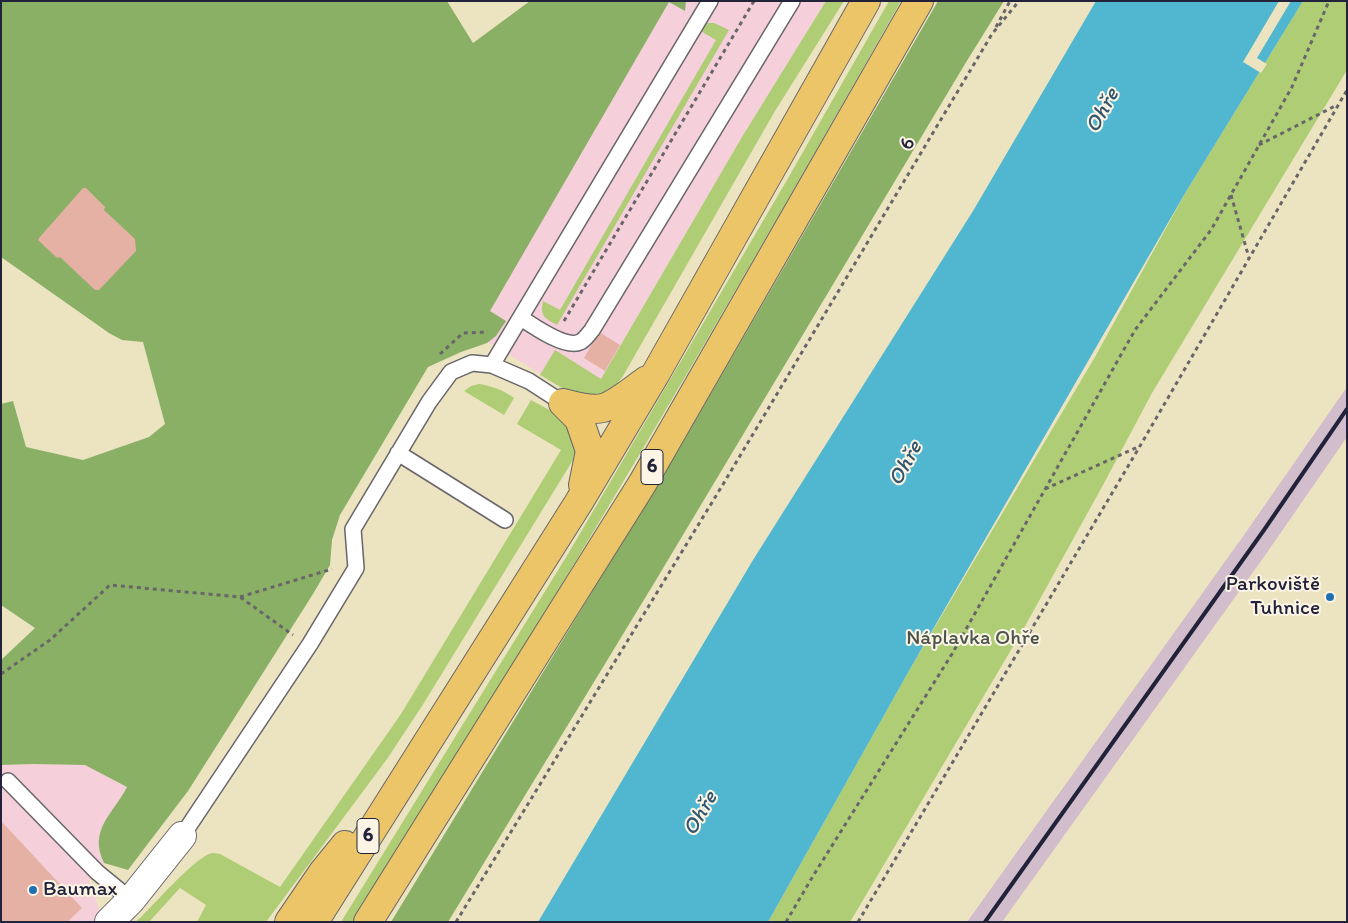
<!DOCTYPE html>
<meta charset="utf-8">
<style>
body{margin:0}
#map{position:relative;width:1348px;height:923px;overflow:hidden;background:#ece3c1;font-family:Itim,sans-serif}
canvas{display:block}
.frame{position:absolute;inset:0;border:2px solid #22223b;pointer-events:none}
</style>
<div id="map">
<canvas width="1348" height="923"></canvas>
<div class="frame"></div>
</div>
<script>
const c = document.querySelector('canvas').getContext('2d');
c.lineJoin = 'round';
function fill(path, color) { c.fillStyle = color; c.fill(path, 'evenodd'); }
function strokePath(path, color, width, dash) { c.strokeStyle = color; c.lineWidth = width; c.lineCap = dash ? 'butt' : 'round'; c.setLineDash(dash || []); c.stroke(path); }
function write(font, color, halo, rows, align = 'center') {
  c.font = font + ' Itim,sans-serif'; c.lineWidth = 4; c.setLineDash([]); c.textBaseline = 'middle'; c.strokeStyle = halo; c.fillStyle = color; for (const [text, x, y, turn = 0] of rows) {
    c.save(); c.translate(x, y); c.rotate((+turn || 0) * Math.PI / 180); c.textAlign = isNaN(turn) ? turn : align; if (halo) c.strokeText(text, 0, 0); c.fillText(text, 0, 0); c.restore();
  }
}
fill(new Path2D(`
 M626 1H826L742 137 601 379 579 397 445 316Z
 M33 764 85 765 127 787 101 829 99 835V852L104 863 89 880 100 912 94 922H1V765Z`), '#f5cfda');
fill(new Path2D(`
 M1347 387V437L1266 554 1002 922H967L1244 535Z`), '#d1bdcb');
fill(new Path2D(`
 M826 1H844L775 111 623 376C595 415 572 393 540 375L555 350 601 379 742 137Z
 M889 1H901C847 96 793 192 738 286 614 500 486 712 354 922H341L568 554 787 180Z
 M1303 1H1347V70L1152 393 1103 485 1024 628 850 922H768L910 669 1095 357 1187 190Z
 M707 23H714L729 30 557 325C544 318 540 316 543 301L560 310 716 40 699 30Z
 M479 384C492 386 503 390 514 398L504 415 464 391 471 386Z
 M531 400C549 410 573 420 576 444 577 449 574 455 573 460L422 706 387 759 266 922H197L206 905 180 888 149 922H136C151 908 196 856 212 853 215 853 218 854 220 854L280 887 401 714 561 450 517 424Z`), '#aecd75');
fill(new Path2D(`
 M1 1H447L473 43 530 1H686L685 11 669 2 490 311 506 321 496 336 487 343 461 352 428 367 340 515 332 540 330 565 313 594 188 791 128 870 104 863C88 830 113 814 127 787L85 765 33 764 1 765V660L35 628 1 605V404L13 401 26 447 83 460 149 437 165 424 143 342 122 340 109 333 1 257Z
 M938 1H1004L965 64 656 580 448 922H391L679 449Z`), '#8ab066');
fill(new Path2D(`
 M1096 1H1303L1187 190 910 669 768 922H538L753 560 973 211Z`), '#51b6cf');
fill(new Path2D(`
 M1279 1H1291L1257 58 1267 64 1261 73 1243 62Z`), '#ece3c1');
fill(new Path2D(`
 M83 188H86L105 207 104 210 135 239 136 251 99 290H95L60 257 57 258 38 240 39 238Z
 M599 332 620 345 605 371 584 358Z
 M3 823 82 908 67 922H1V825Z`), '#e4b1a4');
const lane = new Path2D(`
 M521 318C533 326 566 349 580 342 585 340 589 333 592 330L792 1
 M492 365 710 1
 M398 453 505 520
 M8 781 97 872 131 900
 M182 836 310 644 356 568 353 529 429 402 451 372 472 363 492 365 529 381 563 403`);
const street = new Path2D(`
 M109 922 131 900 182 836`);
const highway = new Path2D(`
 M563 403 579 419 590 451 583 485
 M563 403C575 406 590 411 603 408 617 404 635 388 647 380
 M289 922 323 872 345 845
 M314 922 579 502 656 373 866 1
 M368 922 642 484 919 1`);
strokePath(lane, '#69666a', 18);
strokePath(street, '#69666a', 30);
strokePath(highway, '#69666a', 30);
strokePath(new Path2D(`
 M996 27 1010 1
 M1259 145 1337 105
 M1231 195 1249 258
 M564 321 754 1
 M440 354 463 333 488 332
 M1045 489 1140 446
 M240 597 332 569
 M1 674 50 640 110 585 240 597 293 635
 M456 922 722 486 992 34 1019 1
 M786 922 813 876 952 654 1135 330 1211 230 1292 87 1329 1
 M858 922 1140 446 1347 90`), '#69666a', 3, [4, 4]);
strokePath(lane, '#fff', 15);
strokePath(street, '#fff', 28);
strokePath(highway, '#ecc569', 28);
strokePath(new Path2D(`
 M985 922 1264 530 1347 409`), '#22223b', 4);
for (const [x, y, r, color] of [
 [1330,597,5,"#1f6fb2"],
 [33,890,5,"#1f6fb2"]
]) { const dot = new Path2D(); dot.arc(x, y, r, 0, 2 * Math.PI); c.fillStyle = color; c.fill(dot); strokePath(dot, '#fcf5e5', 2); }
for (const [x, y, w] of [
 [652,467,22],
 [368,836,22]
]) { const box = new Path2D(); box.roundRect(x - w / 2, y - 17.5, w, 35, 4); c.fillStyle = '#fcf5e5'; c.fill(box); strokePath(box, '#22223b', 1); }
write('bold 20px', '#22223b', null, [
 ["6",652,467],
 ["6",368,836]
]);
write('21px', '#22223b', '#fcf5e5', [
 ["6",908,144,-59]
]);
write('21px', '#22223b', '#fcf5e5', [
 ["Parkoviště",1320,585],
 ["Tuhnice",1320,609],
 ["Baumax",43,890,"left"]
], 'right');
write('21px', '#4c554c', '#fcf5e5', [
 ["Náplavka Ohře",973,639]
]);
write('italic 22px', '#32566f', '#fcf5e5', [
 ["Ohře",1103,111,-61],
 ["Ohře",906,464,-61],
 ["Ohře",701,814,-60]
]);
</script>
